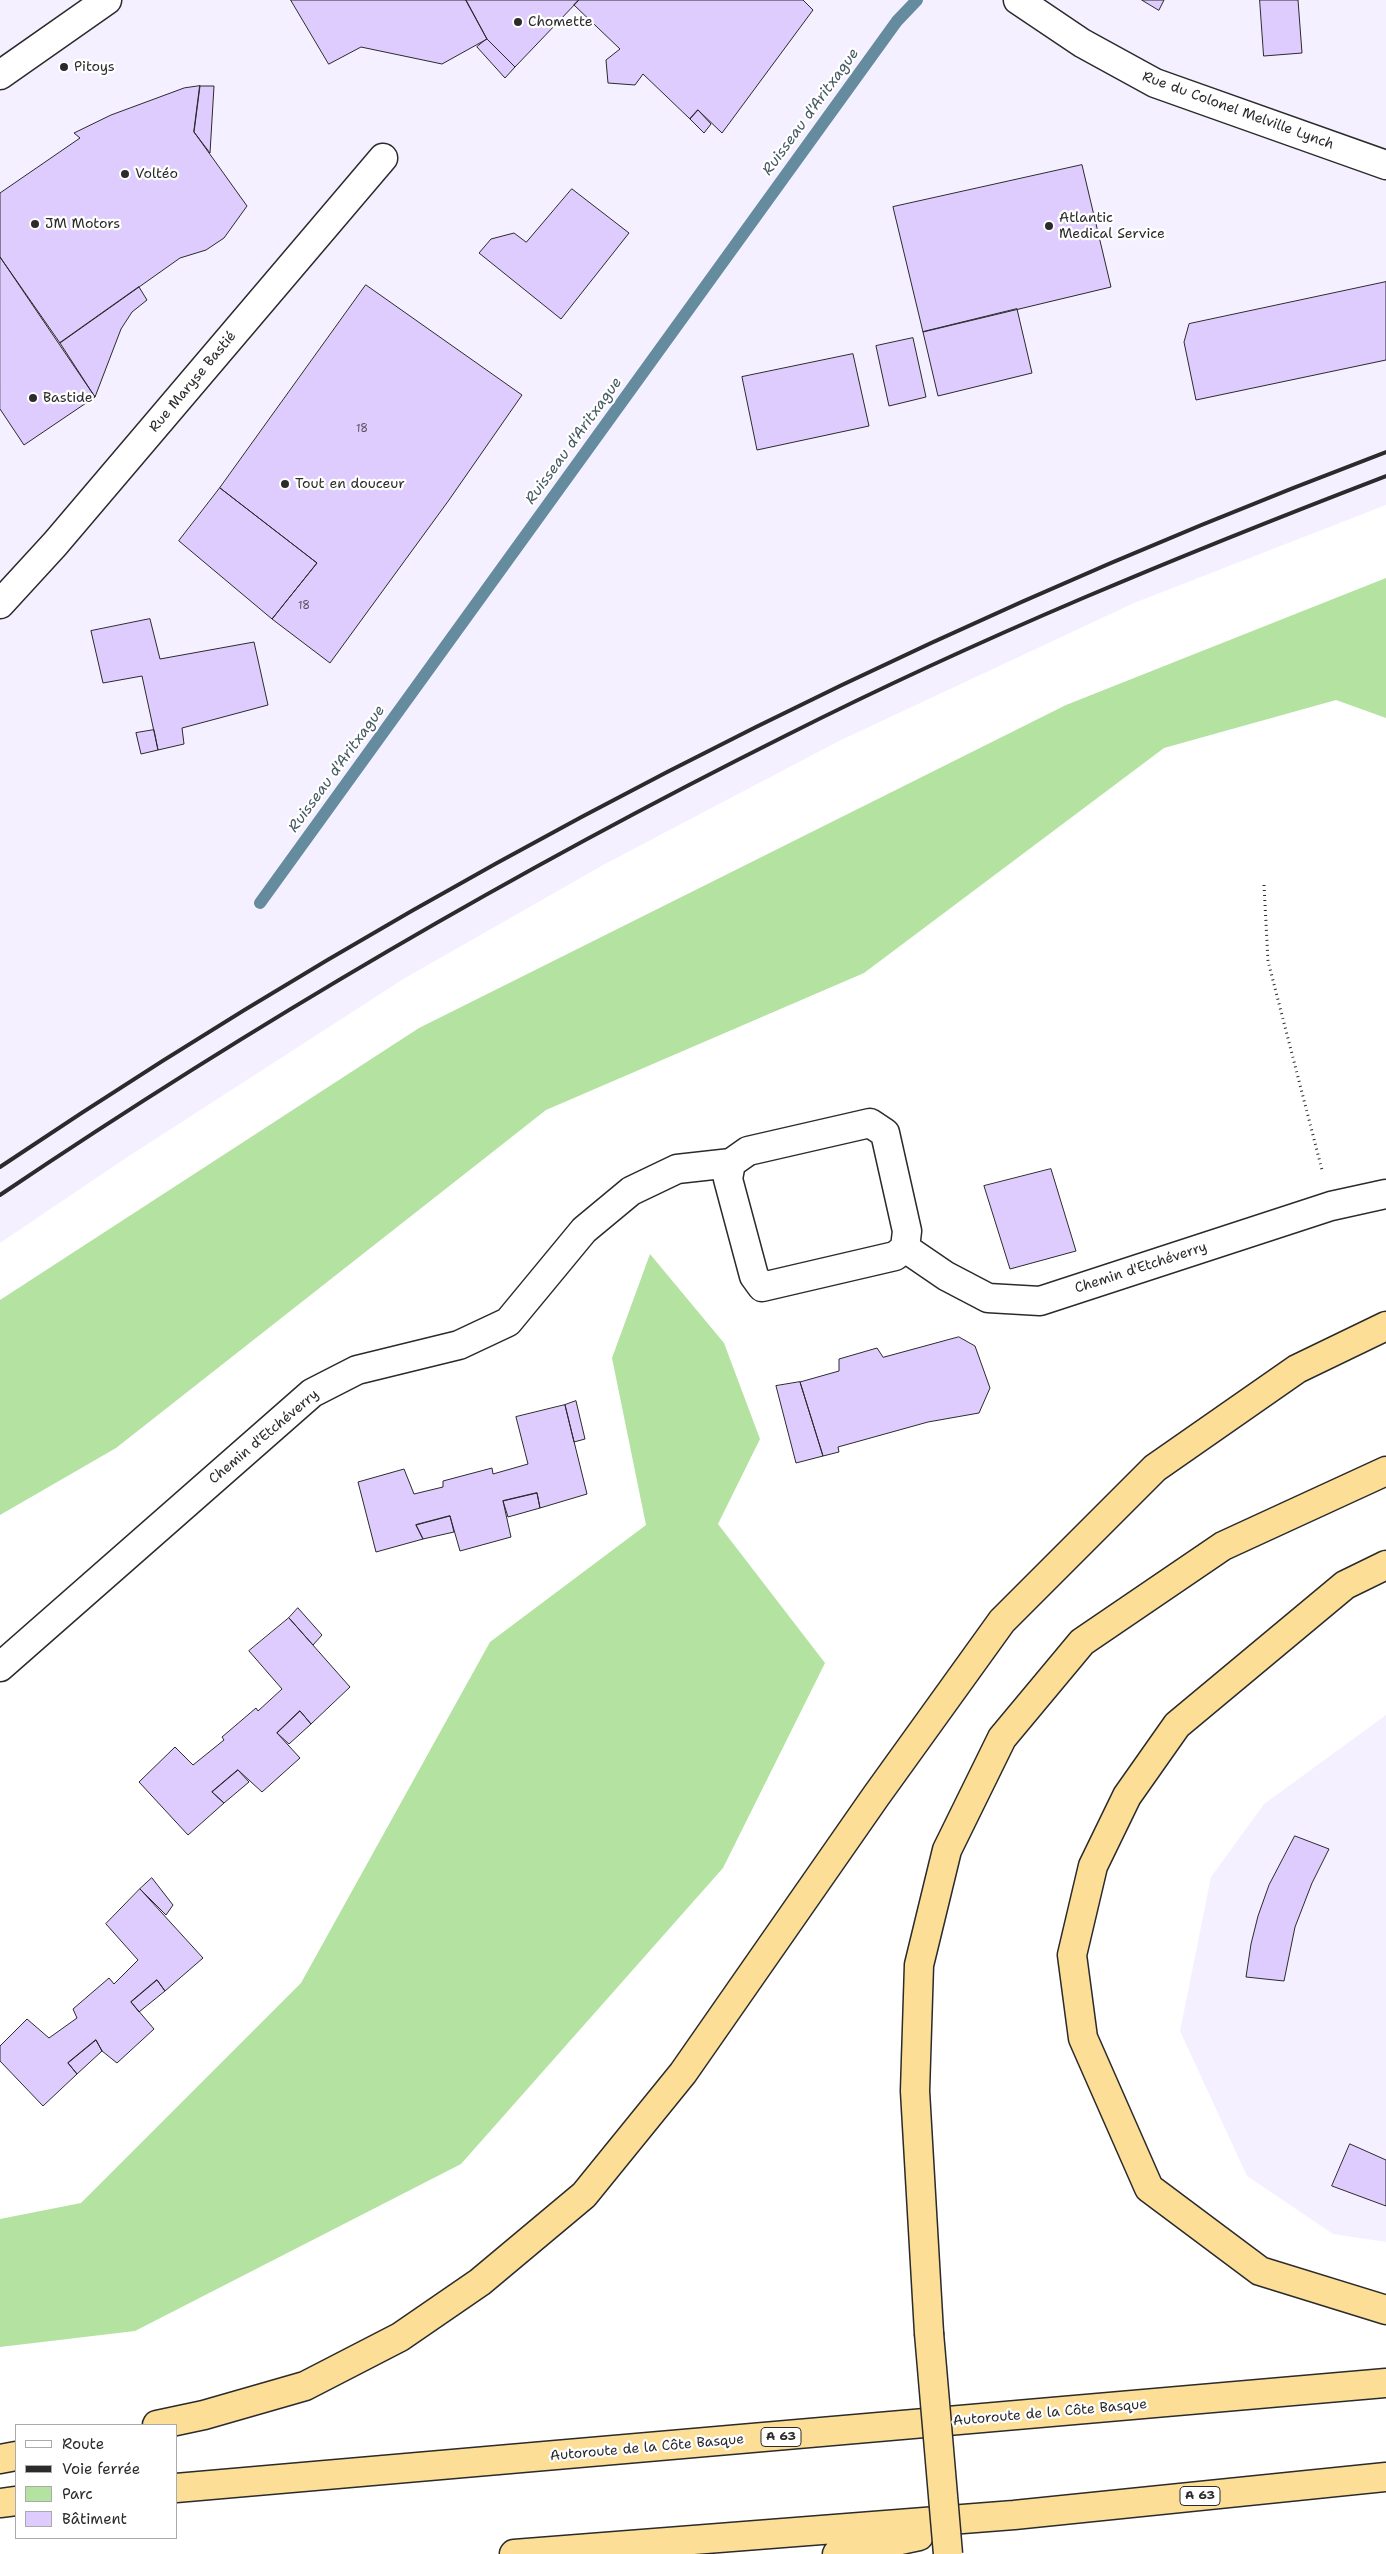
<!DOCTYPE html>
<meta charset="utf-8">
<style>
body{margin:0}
#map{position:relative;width:1386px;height:2554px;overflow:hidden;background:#fff;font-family:"Shantell Sans",sans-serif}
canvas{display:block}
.legend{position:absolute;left:15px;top:2424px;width:162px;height:115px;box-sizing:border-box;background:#fff;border:1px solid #aaa;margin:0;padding:6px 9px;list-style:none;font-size:15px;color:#2b2b2b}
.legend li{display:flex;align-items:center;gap:10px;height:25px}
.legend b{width:25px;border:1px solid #aaa}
</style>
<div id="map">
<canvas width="1386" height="2554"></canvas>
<ul class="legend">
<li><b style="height:6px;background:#fff"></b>Route</li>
<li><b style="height:6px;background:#2b2b2b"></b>Voie ferrée</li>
<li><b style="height:14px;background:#b4e2a1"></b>Parc</li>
<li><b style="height:14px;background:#dfccfe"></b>Bâtiment</li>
</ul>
</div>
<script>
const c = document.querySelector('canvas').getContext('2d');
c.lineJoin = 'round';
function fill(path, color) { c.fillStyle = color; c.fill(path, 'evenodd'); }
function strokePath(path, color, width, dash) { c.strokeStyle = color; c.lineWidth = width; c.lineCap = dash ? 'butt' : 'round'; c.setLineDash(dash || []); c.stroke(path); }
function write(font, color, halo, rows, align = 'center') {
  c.font = font + ' "Shantell Sans",sans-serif'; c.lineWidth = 4.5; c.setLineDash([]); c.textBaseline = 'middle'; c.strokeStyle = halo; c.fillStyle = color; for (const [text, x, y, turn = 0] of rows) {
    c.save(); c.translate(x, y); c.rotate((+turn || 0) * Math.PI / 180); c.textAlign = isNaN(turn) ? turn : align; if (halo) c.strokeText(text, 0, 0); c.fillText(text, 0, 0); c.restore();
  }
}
fill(new Path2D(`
 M0 0H1386V505L1134 603 839 741 605 864 405 978 126 1158 0 1243Z
 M1386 1715V2242L1333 2234 1247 2176 1180 2031 1211 1877 1264 1804Z`), '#f5f0ff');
fill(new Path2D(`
 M1386 578V718L1336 700 1164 748 864 973 546 1110 116 1448 0 1515V1300L419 1028 1066 705Z
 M650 1254 724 1343 760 1439 718 1524 825 1663 723 1868 461 2164 135 2331 0 2347V2219L81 2203 301 1983 490 1642 646 1525 612 1358Z`), '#b4e2a1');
strokePath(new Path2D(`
 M260 903 897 21 917 0`), '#658b9f', 12);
const building = new Path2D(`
 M291 0H466L487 39 442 64 361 47 329 64Z
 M466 0H579L515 67 487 39Z
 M579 0H803L813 10 722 133 698 110 690 119 643 74 635 85 608 83 606 60 620 49 574 5Z
 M1142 0H1164L1159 10Z
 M1260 0H1298L1302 53 1264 56Z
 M487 39 515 67 505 78 477 47Z
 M200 86 194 132 247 206 224 238 206 250 180 258 60 343 0 257V193L80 138 74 133 111 115 184 88Z
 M200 86H214L210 153 194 132Z
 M698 110 711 124 704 133 690 119Z
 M1082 165 1111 287 923 332 893 207Z
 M572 189 629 233 561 319 479 253 491 239 514 233 526 242Z
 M0 257 95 397 24 445 0 409Z
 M1386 282V360L1196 400 1184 342 1189 324Z
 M366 285 522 395 449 500 330 663 272 619 317 563 220 488Z
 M139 287 147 300 132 312 121 329 95 397 60 343Z
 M1017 309 1032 373 938 396 923 332Z
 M913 338 926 397 889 406 876 346Z
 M853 354 869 426 757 450 742 377Z
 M220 488 317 563 272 619 179 541Z
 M150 619 160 659 254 642 268 705 182 728 184 744 158 750 142 676 103 683 91 631Z
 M154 730 158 750 141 754 136 733Z
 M1051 1169 1076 1251 1010 1269 984 1186Z
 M959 1337 975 1346 990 1388 979 1413 928 1422 838 1447 839 1452 823 1456 800 1382 839 1371V1359L877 1348 883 1357Z
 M800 1382 823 1456 796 1463 776 1386Z
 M576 1401 585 1439 574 1442 565 1405Z
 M565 1405 587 1494 540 1508 537 1493 503 1501 511 1537 460 1551 450 1516 416 1525 423 1539 376 1552 358 1482 404 1469 414 1494 443 1487V1481L492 1468 493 1474 528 1464 516 1417Z
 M537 1493 540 1508 508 1517 503 1501Z
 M450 1516 454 1532 423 1539 416 1525Z
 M298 1608 322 1635 313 1645 289 1618Z
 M289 1618 350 1687 311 1724 300 1711 277 1733 300 1758 262 1792 238 1770 212 1792 224 1803 188 1835 139 1782 175 1747 193 1765 224 1740 222 1737 256 1708 258 1711 282 1689 249 1651Z
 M300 1711 311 1724 289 1744 277 1733Z
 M238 1770 249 1782 224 1803 212 1792Z
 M1295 1836 1329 1849 1312 1883 1295 1927 1284 1981 1246 1977 1251 1944 1258 1916 1269 1885Z
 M152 1878 173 1905 166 1915 140 1889Z
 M140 1889 203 1958 165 1991 157 1980 131 2002 154 2029 117 2063 102 2051 96 2040 68 2063 77 2074 43 2106 0 2061V2046L27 2019 49 2038 77 2018 73 2009 109 1978 114 1984 138 1960 106 1924Z
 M157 1980 165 1991 139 2012 131 2002Z
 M96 2040 102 2051 77 2074 68 2063Z
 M1350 2144 1386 2160V2206L1332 2186Z`);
fill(building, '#dfccfe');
strokePath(building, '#2b2b2b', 1);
const minor = new Path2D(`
 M1018 0 1082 43 1155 83 1386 165
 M0 75 107 0
 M0 604 55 544 383 158
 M870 1123 885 1133 907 1231 905 1248 895 1256 762 1287 754 1276 728 1179 731 1163 748 1151Z
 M905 1248 946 1276 988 1298 1040 1301 1331 1206 1386 1194
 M0 1667 312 1393 357 1370 459 1345 508 1322 584 1230 631 1191 677 1169 731 1163`);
const highway = new Path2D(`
 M1386 1565 1345 1585 1177 1725 1127 1796 1093 1866 1072 1955 1083 2038 1149 2188 1260 2271 1386 2310
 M929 2333 915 2091 919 1965 947 1850 1002 1738 1082 1642 1223 1546 1386 1471
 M157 2425 204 2415 305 2386 400 2337 480 2282 584 2195 683 2073 876 1796 1002 1621 1155 1468 1297 1369 1386 1326
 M0 2459 16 2456
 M176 2488 1386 2383
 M0 2503 16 2501
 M514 2554 1014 2515 1386 2477
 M837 2554 919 2536`);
strokePath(minor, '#2b2b2b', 31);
strokePath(highway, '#2b2b2b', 31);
strokePath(new Path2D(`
 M1264 885 1268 961 1322 1170`), '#2b2b2b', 3, [1, 4]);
strokePath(minor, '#fff', 28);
strokePath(highway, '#fcde96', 28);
strokePath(new Path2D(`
 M0 1167C436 873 895 638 1386 452
 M0 1195C252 1025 515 871 787 735 981 637 1183 554 1386 476`), '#2b2b2b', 4);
const highwayBridge = new Path2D(`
 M929 2333 948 2554`);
strokePath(highwayBridge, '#2b2b2b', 31, []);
strokePath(highwayBridge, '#fcde96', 28);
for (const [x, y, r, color] of [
 [518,22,5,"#2b2b2b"],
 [64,67,5,"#2b2b2b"],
 [125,174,5,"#2b2b2b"],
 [35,224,5,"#2b2b2b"],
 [1049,226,5,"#2b2b2b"],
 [33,398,5,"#2b2b2b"],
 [285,484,5,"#2b2b2b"]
]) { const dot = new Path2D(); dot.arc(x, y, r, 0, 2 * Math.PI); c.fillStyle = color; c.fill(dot); strokePath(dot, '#fff', 2); }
write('11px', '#585360', null, [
 ["18",362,429],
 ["18",304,606]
]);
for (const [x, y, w] of [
 [781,2437,40],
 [1200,2496,40]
]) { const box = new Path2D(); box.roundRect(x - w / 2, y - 9.5, w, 19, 4); c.fillStyle = '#fff'; c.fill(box); strokePath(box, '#2b2b2b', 1); }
write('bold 12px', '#2b2b2b', null, [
 ["A 63",781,2437],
 ["A 63",1200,2496]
]);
write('14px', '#2b2b2b', '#fff', [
 ["Chomette",528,22],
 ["Pitoys",74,67],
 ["Voltéo",135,174],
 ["Atlantic",1059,218],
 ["Medical Service",1059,234],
 ["JM Motors",45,224],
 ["Bastide",43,398],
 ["Tout en douceur",295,484]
], 'left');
write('14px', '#2b2b2b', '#fff', [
 ["Rue du Colonel Melville Lynch",1238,111,20],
 ["Rue Maryse Bastié",193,382,-50],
 ["Chemin d'Etchéverry",1141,1268,-18],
 ["Chemin d'Etchéverry",264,1437,-40],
 ["Autoroute de la Côte Basque",1050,2413,-5],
 ["Autoroute de la Côte Basque",647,2448,-5]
]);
write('italic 15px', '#485b65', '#fff', [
 ["Ruisseau d'Aritxague",811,112,-54],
 ["Ruisseau d'Aritxague",574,441,-54],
 ["Ruisseau d'Aritxague",337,769,-54]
]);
</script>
